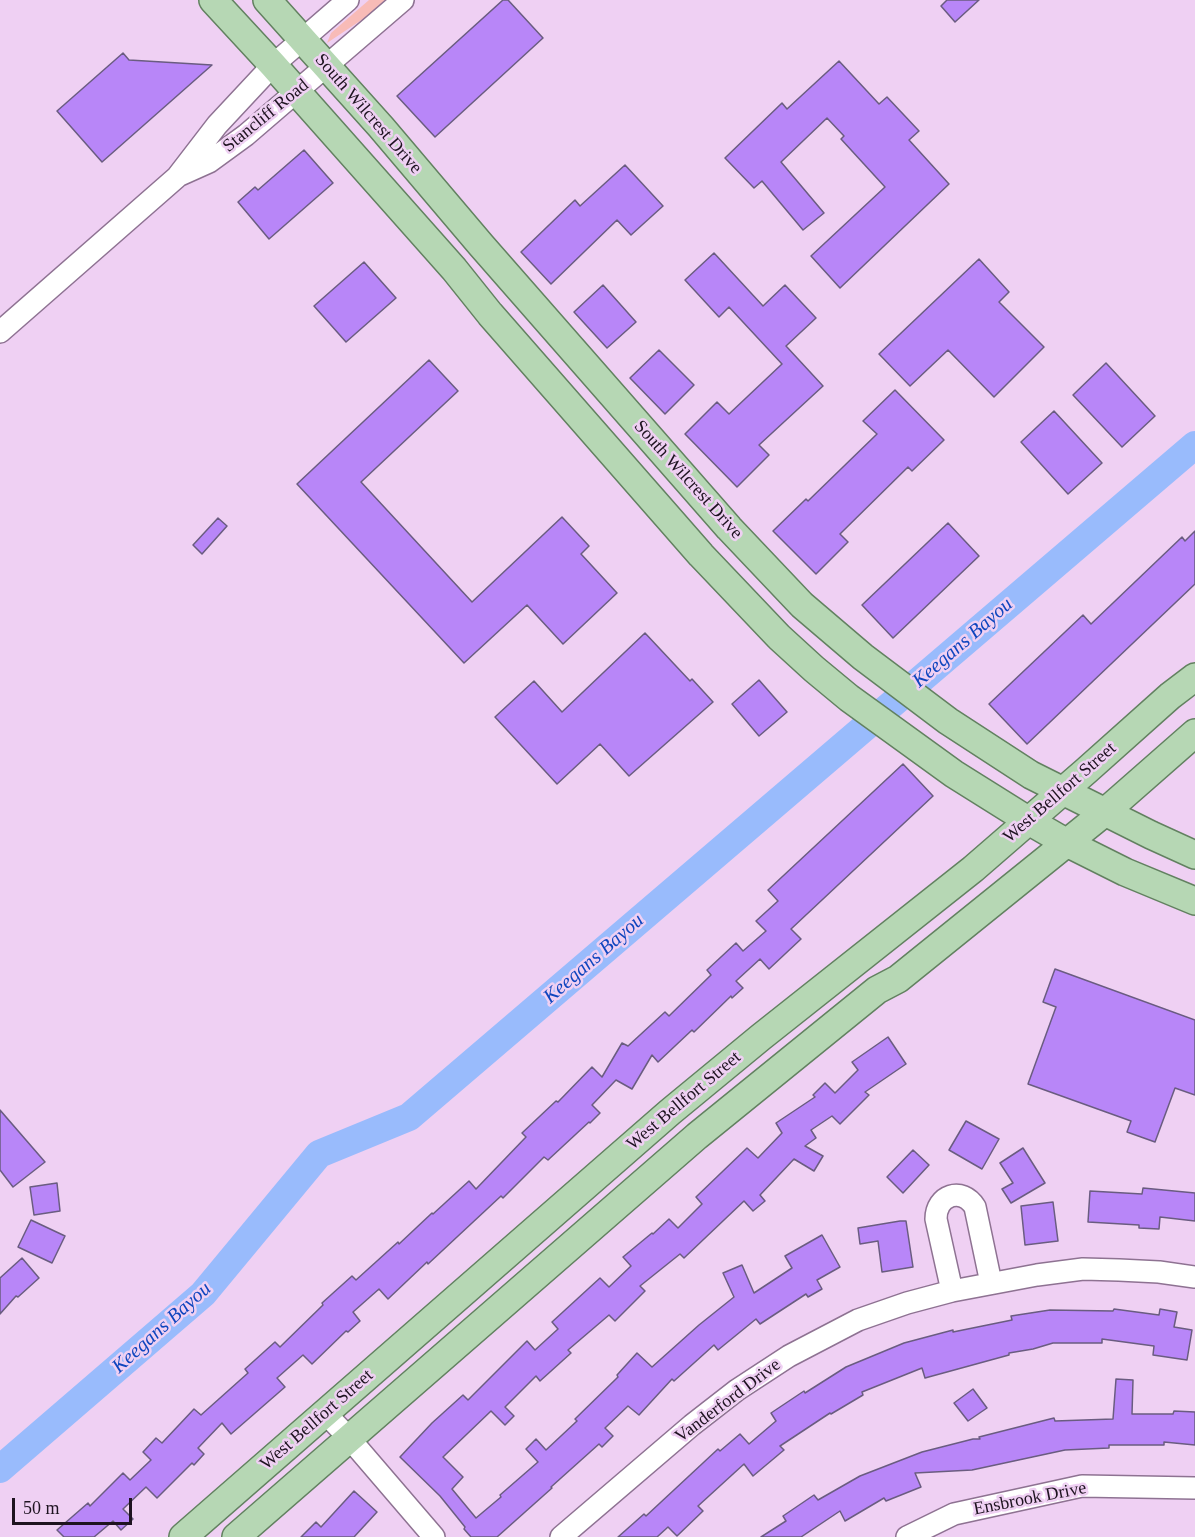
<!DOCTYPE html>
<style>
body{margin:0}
#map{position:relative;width:1195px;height:1537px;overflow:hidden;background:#efd0f3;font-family:Georgia,serif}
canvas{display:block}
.scale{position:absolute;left:12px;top:1498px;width:120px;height:27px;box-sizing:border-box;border:3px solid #1e1320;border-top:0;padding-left:8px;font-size:18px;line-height:21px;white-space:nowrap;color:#1e1320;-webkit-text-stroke:4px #efd0f3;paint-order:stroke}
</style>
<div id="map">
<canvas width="1195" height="1537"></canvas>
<div class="scale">50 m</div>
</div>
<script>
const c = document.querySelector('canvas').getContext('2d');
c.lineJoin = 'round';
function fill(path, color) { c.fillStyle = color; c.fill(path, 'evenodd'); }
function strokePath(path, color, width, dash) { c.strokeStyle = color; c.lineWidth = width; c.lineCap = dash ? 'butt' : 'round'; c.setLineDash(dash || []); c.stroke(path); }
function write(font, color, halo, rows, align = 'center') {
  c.font = font + ' Georgia,serif'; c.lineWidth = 5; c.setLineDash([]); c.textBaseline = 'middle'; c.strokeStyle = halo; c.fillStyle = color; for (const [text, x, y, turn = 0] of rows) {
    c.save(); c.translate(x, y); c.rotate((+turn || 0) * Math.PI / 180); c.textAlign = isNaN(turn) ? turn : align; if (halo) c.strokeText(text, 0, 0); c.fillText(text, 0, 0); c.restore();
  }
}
fill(new Path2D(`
 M369 0H385L366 17 327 43 331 33Z`), '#f8bbb7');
strokePath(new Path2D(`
 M0 1469 203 1294 319 1154 409 1117 1195 445`), '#99bbfc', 28);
const building = new Path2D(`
 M503 0H508L543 38 435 137 397 96Z
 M947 0H979L955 22 941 6Z
 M123 53 129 60 212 65 102 162 57 111Z
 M839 61 879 104 887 97 919 131 909 140 949 184 840 288 811 256 885 187 841 139 844 136 827 118 781 162 824 213 803 230 762 181 754 188 725 158 782 103 787 109Z
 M304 150 333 183 269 239 238 202 255 187 258 190Z
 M625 165 663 206 631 235 617 220 551 284 521 252 575 200 580 206Z
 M714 253 763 306 785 285 816 318 786 346 823 386 759 445 769 455 737 487 685 434 717 402 729 414 782 364 729 307 719 317 685 280Z
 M979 259 1009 292 999 302 1044 347 994 397 948 350 910 386 879 354Z
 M364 262 396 298 346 342 314 306Z
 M603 285 636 322 607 348 574 312Z
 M659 350 694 385 665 414 630 378Z
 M429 360 458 391 361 482 472 602 562 517 589 546 581 554 617 593 563 644 527 605 464 663 297 484Z
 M1106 363 1155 416 1122 447 1073 395Z
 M895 390 944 440 912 471 908 467 840 534 848 542 816 574 773 531 806 499 808 501 877 434 863 421Z
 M1054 411 1102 463 1068 494 1021 442Z
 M218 518 227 526 202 554 193 545Z
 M948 523 979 556 893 638 862 605Z
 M1195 531V584L1027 744 989 704 1083 615 1091 624 1182 537 1185 541Z
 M645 633 690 681 692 679 713 702 629 776 600 744 557 784 495 717 534 681 562 712Z
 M759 680 787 712 759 736 732 704Z
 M903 764 933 796 791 929 801 939 769 969 760 959 736 981 743 988 732 998 731 996 694 1032 692 1030 658 1062 652 1055 632 1089 616 1080 592 1105 600 1113 590 1123 589 1122 548 1160 544 1157 503 1198 501 1196 428 1264 427 1262 388 1299 379 1289 353 1312 360 1321 348 1332 346 1331 312 1364 303 1355 277 1378 285 1387 231 1434 222 1423 198 1448 204 1454 194 1465 192 1463 157 1498 146 1487 123 1509 133 1519 121 1530 113 1521 94 1537H64L57 1530 88 1503 90 1506 123 1473 130 1480 151 1460 143 1452 156 1438 162 1443 194 1409 201 1415 248 1373 245 1369 275 1342 280 1347 323 1305 322 1303 352 1276 356 1280 398 1242 399 1244 432 1213 433 1214 469 1181 476 1189 526 1137 522 1133 556 1101 558 1102 592 1067 602 1077 622 1043 628 1046 665 1012 669 1016 711 975 707 970 736 943 743 951 766 931 756 921 778 901 768 890Z
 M1055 969 1195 1020V1095L1175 1088 1155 1142 1127 1132 1131 1121 1028 1084 1056 1007 1043 1002Z
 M888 1037 906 1064 865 1092 869 1095 840 1124 832 1116 811 1130 816 1138 805 1146 823 1156 814 1171 794 1159 760 1195 765 1201 753 1211 744 1201 684 1258 680 1254 640 1286 645 1291 615 1321 609 1315 568 1350 571 1353 540 1381 536 1376 505 1407 514 1416 505 1425 491 1411 443 1457 463 1477 452 1489 476 1518 501 1497 500 1495 538 1462 526 1449 536 1439 546 1450 577 1421 575 1419 618 1377 617 1375 637 1353 652 1367 699 1325 734 1297 723 1273 742 1265 754 1293 792 1268 785 1256 822 1235 840 1267 817 1280 822 1289 808 1297 806 1294 760 1324 756 1319 718 1350 714 1345 674 1381 672 1379 639 1415 628 1406 605 1428 613 1436 602 1447 599 1444 551 1487 552 1488 497 1537H471L464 1529 465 1527 440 1496 400 1457 432 1423 463 1395 468 1400 527 1341 535 1350 558 1329 552 1322 600 1278 609 1287 631 1266 623 1257 652 1233 653 1234 669 1219 678 1228 702 1204 696 1197 747 1148 758 1158 782 1133 776 1123 815 1097 813 1095 825 1083 835 1093 858 1070 852 1062Z
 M0 1110 45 1162 13 1187 0 1170Z
 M966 1121 999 1139 982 1169 949 1150Z
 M1023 1148 1045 1183 1011 1203 1002 1189 1013 1183 1000 1163Z
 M913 1150 929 1165 903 1193 887 1177Z
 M57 1183 60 1211 34 1215 30 1187Z
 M1143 1188 1195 1193V1221L1160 1217 1159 1229 1139 1228V1225L1088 1222 1090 1191 1142 1194Z
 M1053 1202 1058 1241 1025 1245 1021 1206Z
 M31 1220 65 1236 52 1263 18 1247Z
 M900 1221H906L913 1267 882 1272 878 1241 860 1244 858 1228Z
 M22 1258 39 1278 18 1297 16 1296 0 1314V1278Z
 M1114 1309 1159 1315 1160 1309 1177 1312 1174 1327 1192 1330 1187 1360 1153 1355 1154 1346 1102 1339V1343H1053L1033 1349 1009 1353V1355L925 1378 922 1368 862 1392 863 1395 831 1414 830 1413 780 1446 784 1450 753 1476 744 1464 698 1506 703 1511 677 1536 668 1527 657 1537H618L644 1514 646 1516 718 1449 720 1451 740 1434 749 1444 776 1421 771 1413 804 1391 805 1393 846 1367 904 1343 953 1330V1332L1012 1320 1011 1316 1050 1310 1113 1311Z
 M1116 1379 1133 1380 1132 1414H1173L1174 1411 1195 1412V1445L1164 1442V1445H1109V1448L1065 1450 972 1470 915 1473 921 1487 886 1501 884 1498 845 1521 840 1511 801 1537H761L786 1521 783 1516 814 1495 818 1500 860 1476 922 1452 973 1439H980L979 1437 1054 1418 1055 1421 1113 1419Z
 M973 1389 987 1408 968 1421 954 1403Z
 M354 1491 377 1512 354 1537H301L316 1522 321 1527Z`);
fill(building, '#b886f8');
strokePath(building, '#6a5c80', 1.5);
const minor = new Path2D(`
 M180 175 209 162 246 135 403 0
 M0 332 177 177 217 125 273 65 348 0
 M952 1291 936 1219C936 1195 962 1186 975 1207L991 1283
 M325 1413 349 1438 434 1537
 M561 1537 692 1425 737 1390 789 1356 858 1320 907 1303 952 1291 1037 1275 1083 1269 1119 1270 1159 1272 1195 1277
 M907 1537 954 1514 1082 1486 1195 1488`);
const major = new Path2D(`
 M213 0 273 65 454 269 490 314 701 555 779 637 814 669 849 698 954 774 1029 821 1067 843 1125 872 1195 901
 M267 0 381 127 481 245 729 528 802 605 863 657 948 721 1031 775 1151 835 1195 855
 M183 1537 670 1112 761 1037 973 869 1086 771 1170 696 1195 677
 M236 1537 697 1136 877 990 898 979 1105 812 1195 733`);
strokePath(minor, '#8e7292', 24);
strokePath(major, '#628160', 30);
strokePath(minor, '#fff', 21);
strokePath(major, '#b6d7b4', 27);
write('18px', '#1e1320', '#efd0f3', [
 ["South Wilcrest Drive",368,114,49],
 ["Stancliff Road",266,116,-39],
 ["South Wilcrest Drive",688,480,48],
 ["West Bellfort Street",1060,793,-41],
 ["West Bellfort Street",684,1101,-40],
 ["Vanderford Drive",728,1401,-37],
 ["West Bellfort Street",317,1420,-41],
 ["Ensbrook Drive",1030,1499,-11]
]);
write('italic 20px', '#0e45be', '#efd0f3', [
 ["Keegans Bayou",963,643,-41],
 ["Keegans Bayou",594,959,-41],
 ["Keegans Bayou",162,1328,-42]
]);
</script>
